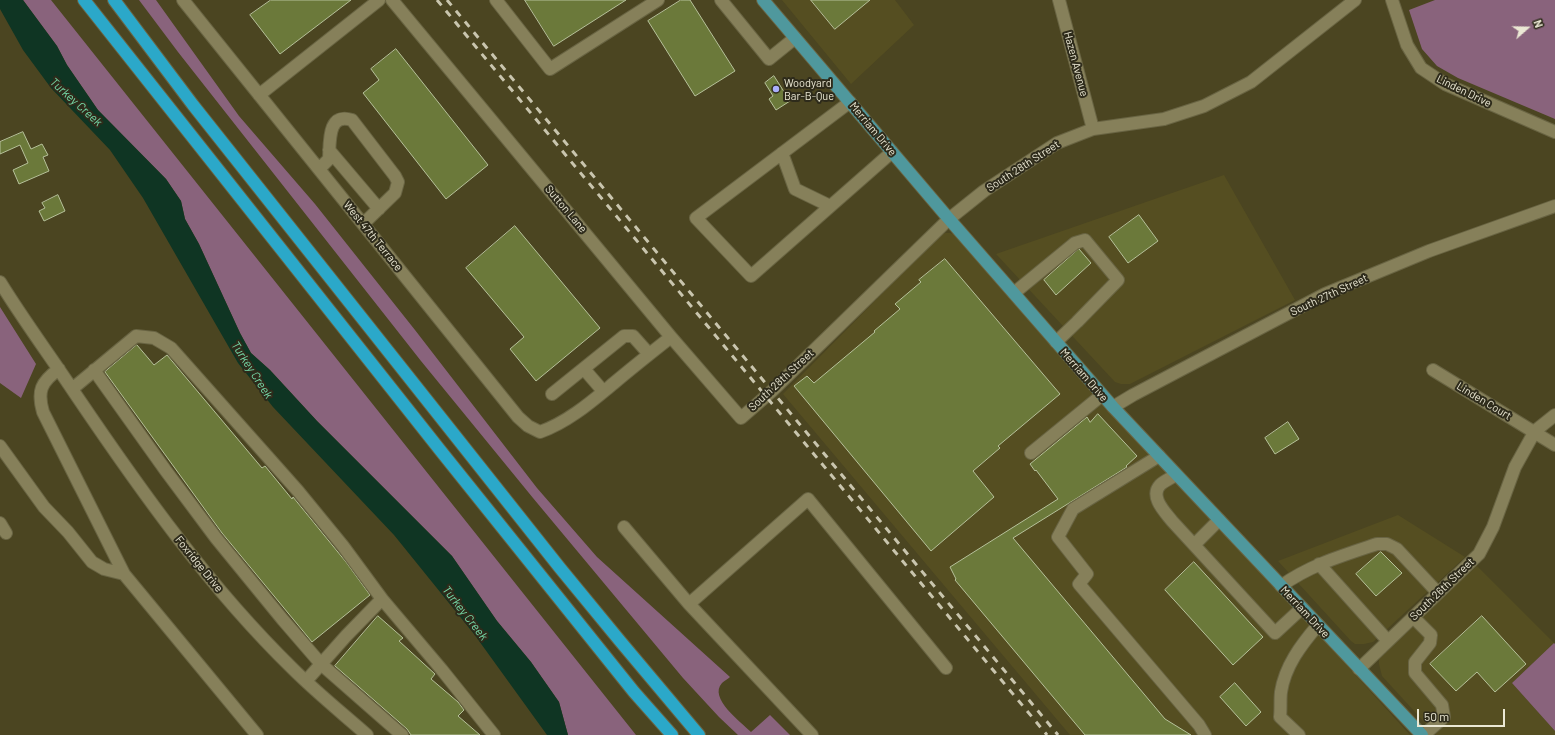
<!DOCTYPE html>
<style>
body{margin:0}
#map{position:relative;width:1555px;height:735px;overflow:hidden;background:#4b4521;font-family:Barlow,sans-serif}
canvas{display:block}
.north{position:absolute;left:1507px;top:8px;width:40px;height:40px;-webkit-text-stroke:3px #2e2b1b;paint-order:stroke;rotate:70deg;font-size:11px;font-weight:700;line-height:16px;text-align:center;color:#ebe8d4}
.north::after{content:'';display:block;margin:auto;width:14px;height:18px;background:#ebe8d4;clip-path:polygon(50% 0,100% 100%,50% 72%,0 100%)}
.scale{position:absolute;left:1417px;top:709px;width:88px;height:18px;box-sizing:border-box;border:2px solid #ebe8d4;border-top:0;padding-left:5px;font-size:12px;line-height:14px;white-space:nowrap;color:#ebe8d4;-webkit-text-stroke:3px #2e2b1b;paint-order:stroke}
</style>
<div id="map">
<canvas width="1555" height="735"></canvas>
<div class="north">N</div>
<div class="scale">50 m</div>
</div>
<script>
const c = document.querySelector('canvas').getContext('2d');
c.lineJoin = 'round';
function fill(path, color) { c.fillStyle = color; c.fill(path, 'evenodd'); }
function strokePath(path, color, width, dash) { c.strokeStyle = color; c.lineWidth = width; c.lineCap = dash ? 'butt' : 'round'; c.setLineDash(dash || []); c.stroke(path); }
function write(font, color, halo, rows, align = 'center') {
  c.font = font + ' Barlow,sans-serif'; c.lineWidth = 4; c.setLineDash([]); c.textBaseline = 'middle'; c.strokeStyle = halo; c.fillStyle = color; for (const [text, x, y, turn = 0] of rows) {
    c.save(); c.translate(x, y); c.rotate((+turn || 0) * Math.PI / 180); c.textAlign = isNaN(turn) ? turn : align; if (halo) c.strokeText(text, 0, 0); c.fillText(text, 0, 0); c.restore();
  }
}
fill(new Path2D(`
 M782 0H895L914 25 851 84Z
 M1224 175 1295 300 1130 384H1121L1115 382 996 254Z
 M945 233H950L956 235 1410 735H1070L783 394 939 236Z
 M1398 515 1465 557 1373 642 1364 644H1355L1351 641 1278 561Z
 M1477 566 1554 643 1512 683 1555 731V735H1436L1382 676 1379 664V658L1382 653Z`), '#554e21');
fill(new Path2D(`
 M23 0H51L636 735H568L559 702 531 662 497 621 452 556 317 421 270 370 251 353 240 333 199 244 185 219 181 201 166 179 98 110 67 65 57 46Z
 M139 0H156L239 116 315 204 415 330 537 488 597 557 730 677C728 679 724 681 722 683 708 698 741 722 751 732L770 715 790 735H738L719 717 683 678 533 498 421 361 178 52Z
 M1435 0H1555V119L1458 78 1437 66 1422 49 1409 10Z
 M0 307 36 364 21 398 0 383Z
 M1554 643 1555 644V731L1512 683Z`), '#89637c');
fill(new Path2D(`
 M0 0H23L57 46 67 65 98 110 166 179 181 201 185 219 199 244 240 333 251 353 270 370 317 421 452 556 497 621 531 662 559 702 568 735H547L474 634 394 535 273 407 238 363 143 198 110 150 51 88 23 50 0 9Z`), '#0f3523');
const building = new Path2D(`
 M271 0H351L280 54 250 15Z
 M525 0H626L554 46Z
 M681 0H690L735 71 695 96 648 21Z
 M811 0H870L835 29Z
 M396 49 488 165 446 199 363 93 379 80 371 69Z
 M774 76 790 101 776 110 769 99 773 96 765 83Z
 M23 132 31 149 42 144 48 155 43 157 49 171 19 184 13 170 28 163 20 145 0 154V142Z
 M58 195 65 211 44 221 39 211 45 208 42 203Z
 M1139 215 1158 241 1128 263 1109 237Z
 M515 226 600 328 536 381 510 349 524 337 466 268Z
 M1079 249 1091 263 1056 295 1044 280Z
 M945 259 1060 394 998 446 1000 448 973 471 994 497 931 551 794 386 807 376 814 383 875 332 874 331 900 309 895 304 921 282 919 280Z
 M137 345 154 365 167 355 262 468 265 466 292 499 293 497 346 562 370 595 312 642 222 533 105 372Z
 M1098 414 1137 456 1126 466 1127 467 1013 538 1165 719 1191 735H1085L955 580 956 579 950 567 1058 499 1036 470 1035 471 1030 464 1087 417 1090 422Z
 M1288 422 1299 439 1275 454 1265 438Z
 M1381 552 1402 573 1376 596 1356 574Z
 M1194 562 1263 637 1233 665 1165 590Z
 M378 616 403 638 399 641 435 674 431 679 458 702 464 710 458 716 480 735H411L407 729 335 666Z
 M1482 616 1526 664 1495 692 1477 672 1456 691 1430 664Z
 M1235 683 1261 712 1246 726 1220 697Z`);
fill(building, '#6b793a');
strokePath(building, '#b6c19a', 1);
const minor = new Path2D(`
 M183 0 518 417 528 426 540 432C568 422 591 402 614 383 633 367 652 352 671 337
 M392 0 671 337 741 418 772 391 949 219 984 191 1057 143 1093 129 1164 119 1204 106 1251 82 1355 0
 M496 0 550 69 658 0
 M721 0 769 59 795 38
 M1059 0 1093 129
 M1392 0 1407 45 1421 68 1445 84 1555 132
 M259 95 379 0
 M850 102 696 218 751 276 892 152
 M329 150 379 209
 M782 153 795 189 830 206
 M319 169 329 159C330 143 327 112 352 120L395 176 398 182 395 193 363 224
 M0 282C24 321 51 357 76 395 141 491 209 587 293 669 316 692 342 713 367 735
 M1014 293 1075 243 1085 240 1118 280 1077 322 1056 342
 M59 369C41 382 37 391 43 412L124 574 257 735
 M584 369 603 391
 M94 370 166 471 216 538 283 620 321 664 402 735
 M1433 370 1555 445
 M72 389 136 336 154 338 171 348 298 491 343 546 382 599
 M552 394 624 336H633L649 354
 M1113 407 1133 395 1325 294 1429 251 1555 206
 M0 446 44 507 68 532 92 562 104 569 124 574
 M1031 453 1102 395
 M1159 456 1073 509 1058 537 1087 574 1079 584 1199 725 1205 735
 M1176 475C1171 478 1164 481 1160 485 1149 497 1166 513 1172 521L1275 633 1302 608
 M0 523 6 533
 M624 527 689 604
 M1194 545 1219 520
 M1319 564 1388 641
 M1281 586C1310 565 1344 555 1377 544H1387L1397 549 1438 593
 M1413 617 1431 635 1430 643 1415 662V673L1442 705 1444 717 1424 735
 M1359 669 1479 554 1493 527 1515 467 1535 431 1555 415
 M306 681 346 636 382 599 442 670 494 735
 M812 735 689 604 808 499 946 668
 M1299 735 1280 717C1281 709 1280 700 1281 692 1285 666 1301 645 1318 625`);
const major = new Path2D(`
 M763 0 949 219 1113 407 1422 735`);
const highway = new Path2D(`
 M84 0 440 450 634 692 672 735
 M114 0 193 105 560 568 620 641 699 735`);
strokePath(minor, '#696443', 14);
strokePath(major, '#696443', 14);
strokePath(highway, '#696443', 14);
strokePath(minor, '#86805a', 12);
strokePath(major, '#4f989d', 12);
strokePath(highway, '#2ba8c9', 12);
strokePath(new Path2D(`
 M437 0 1047 735
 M447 0 1058 735`), '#c9c5ae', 3, [7, 7]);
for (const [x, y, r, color] of [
 [776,89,4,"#aab0fb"]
]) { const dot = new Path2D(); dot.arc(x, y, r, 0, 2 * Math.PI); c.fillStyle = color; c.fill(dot); strokePath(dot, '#2e2b1b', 1.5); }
write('11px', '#ebe8d4', '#2e2b1b', [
 ["Hazen Avenue",1076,64,75],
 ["Linden Drive",1464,91,26],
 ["Merriam Drive",873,129,50],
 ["South 28th Street",1023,166,-33],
 ["Sutton Lane",566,209,50],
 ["West 47th Terrace",373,236,51],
 ["South 27th Street",1329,295,-25],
 ["Merriam Drive",1084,375,49],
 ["South 28th Street",781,380,-43],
 ["Linden Court",1484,401,31],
 ["Foxridge Drive",199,564,51],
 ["South 26th Street",1442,589,-44],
 ["Merriam Drive",1305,612,47]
]);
write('11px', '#ebe8d4', '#2e2b1b', [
 ["Woodyard",784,83],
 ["Bar-B-Que",784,96]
], 'left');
write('italic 12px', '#75daa8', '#2e2b1b', [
 ["Turkey Creek",76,102,42],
 ["Turkey Creek",252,370,57],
 ["Turkey Creek",465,613,52]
]);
</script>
